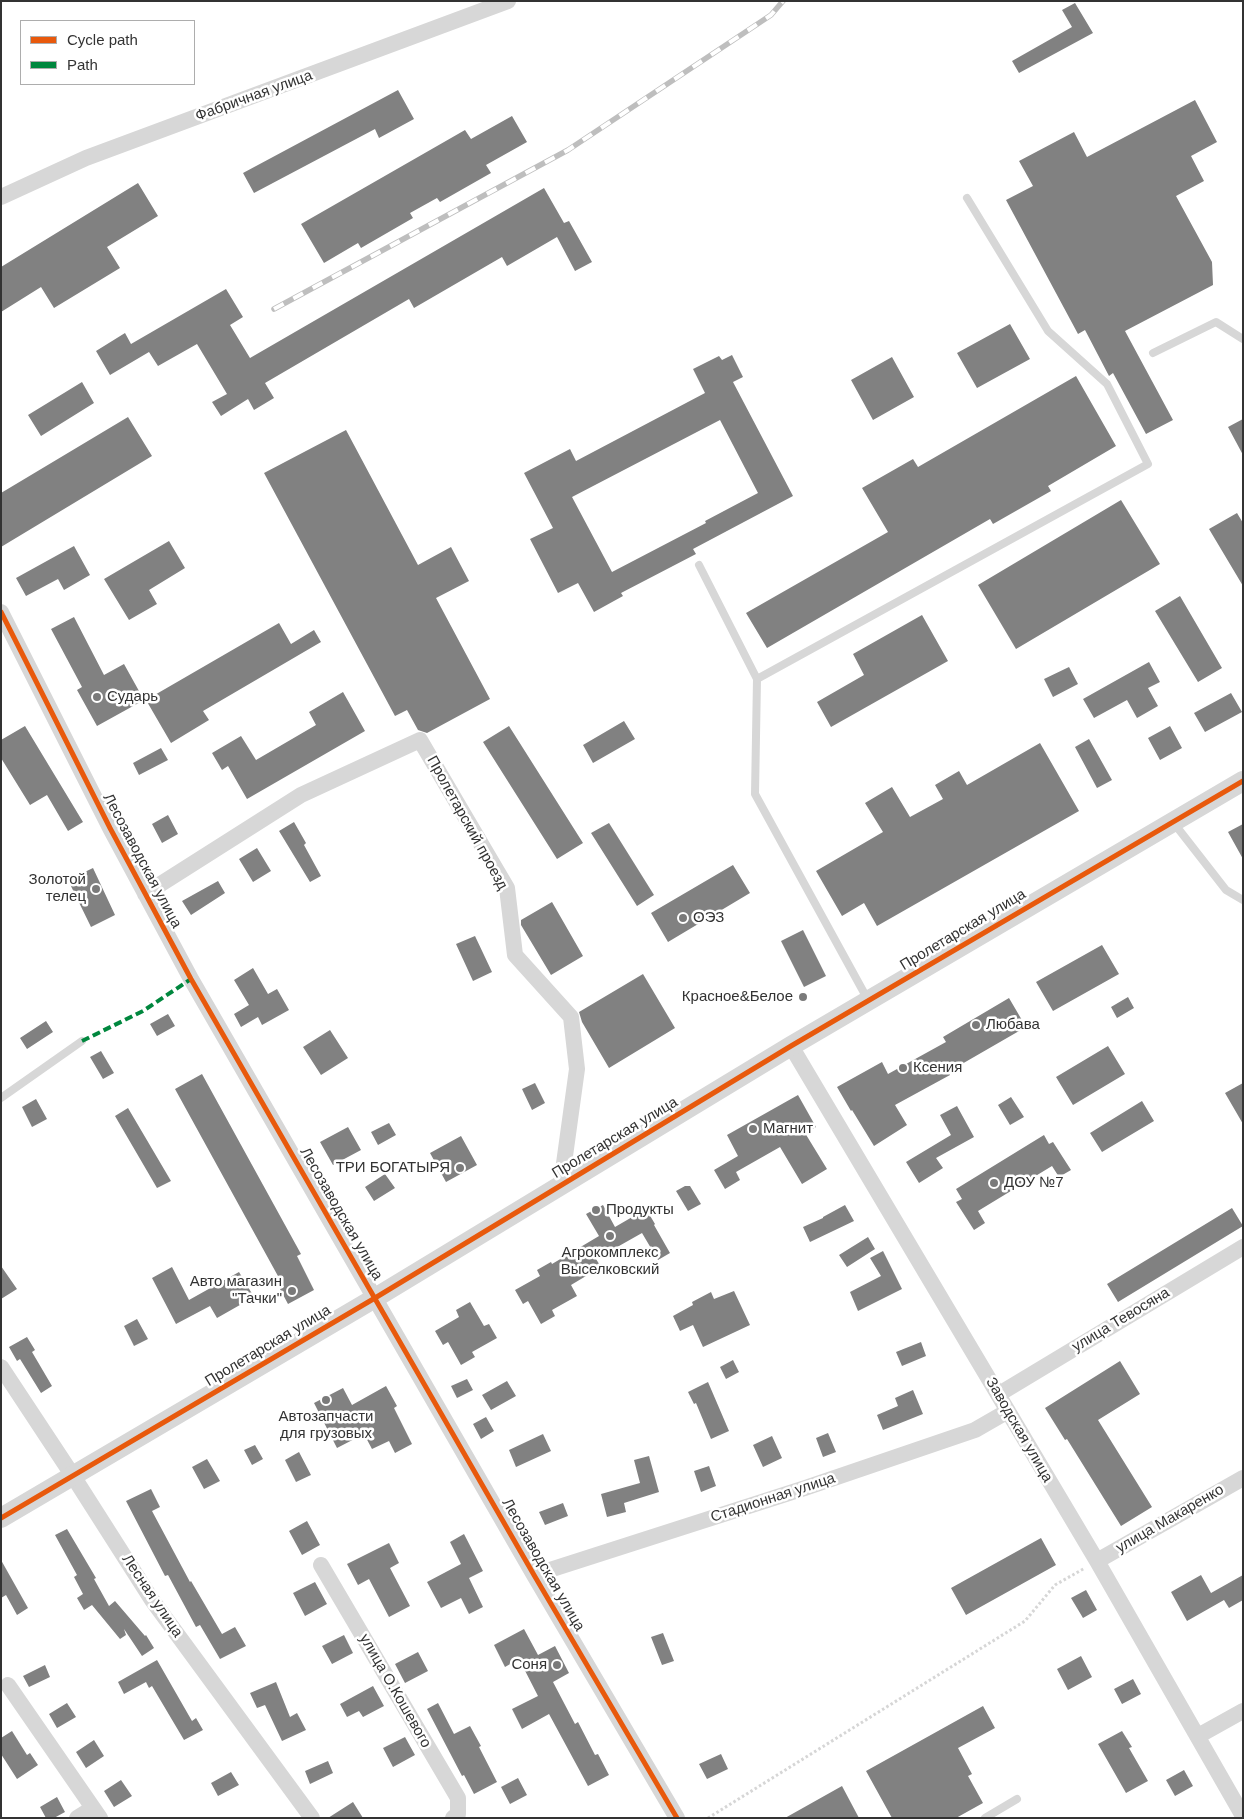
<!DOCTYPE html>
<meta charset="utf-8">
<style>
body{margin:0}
#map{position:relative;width:1244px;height:1819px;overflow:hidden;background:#fff;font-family:Helvetica,sans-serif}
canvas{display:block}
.frame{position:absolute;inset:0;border:2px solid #333;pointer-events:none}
.legend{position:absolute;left:20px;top:20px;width:175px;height:65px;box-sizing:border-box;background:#fff;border:1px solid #adadad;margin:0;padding:6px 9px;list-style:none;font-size:15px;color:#333}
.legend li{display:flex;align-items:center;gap:10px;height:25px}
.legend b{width:25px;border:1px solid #adadad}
</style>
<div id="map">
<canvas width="1244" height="1819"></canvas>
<div class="frame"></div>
<ul class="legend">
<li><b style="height:6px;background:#e8590c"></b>Cycle path</li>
<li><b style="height:6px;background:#00873e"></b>Path</li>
</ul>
</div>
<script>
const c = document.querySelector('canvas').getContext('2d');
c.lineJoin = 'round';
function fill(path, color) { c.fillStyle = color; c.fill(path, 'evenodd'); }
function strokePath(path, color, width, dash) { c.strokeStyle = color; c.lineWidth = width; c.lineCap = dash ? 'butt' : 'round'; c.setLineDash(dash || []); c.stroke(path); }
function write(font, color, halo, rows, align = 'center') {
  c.font = font + ' Helvetica,sans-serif'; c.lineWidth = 5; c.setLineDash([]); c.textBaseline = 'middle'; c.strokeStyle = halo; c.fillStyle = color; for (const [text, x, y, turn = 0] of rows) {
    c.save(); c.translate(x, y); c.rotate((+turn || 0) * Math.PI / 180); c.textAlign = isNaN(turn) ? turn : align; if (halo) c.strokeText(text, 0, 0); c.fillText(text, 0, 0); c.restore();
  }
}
fill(new Path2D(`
 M1075 3 1093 33 1019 73 1012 61 1072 27 1062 10Z
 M398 90 414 119 379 138 375 129 254 193 243 173Z
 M1195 100 1217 142 1191 156 1204 181 1176 196 1212 262 1213 285 1125 331 1173 420 1146 434 1113 373 1109 376 1085 330 1078 334 1006 200 1033 186 1019 161 1074 132 1087 157Z
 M512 116 527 142 486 165 491 173 440 202 437 198 410 213 413 218 361 248 358 243 324 263 301 224 465 130 471 139Z
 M138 183 158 216 107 247 120 268 54 308 41 287 1 312V267Z
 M544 188 564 223 569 221 592 262 575 271 557 237 507 266 502 257 414 308 409 299 265 383 274 398 254 410 248 399 221 416 212 402 227 394 197 344 158 366 149 352 110 375 96 351 125 333 131 344 226 289 243 317 230 325 250 358Z
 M1010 324 1030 359 977 388 957 353Z
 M732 355 743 377 733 382 793 496 693 549 696 554 621 593 623 596 594 612 578 583 558 593 530 539 553 528 524 473 570 449 576 461 705 393 693 369 719 356 722 360ZM720 420 758 493 705 521 706 523 612 572 572 497Z
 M892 357 914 397 873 420 851 380Z
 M1076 376 1116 446 1048 486 1051 491 993 524 990 519 767 648 746 613 888 532 862 488 913 459 918 467Z
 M82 382 94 403 41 436 28 415Z
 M128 417 152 456 1 547V493Z
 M1243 419V455L1228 427Z
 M346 430 418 565 451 547 469 581 436 598 490 699 427 733 418 730 407 710 395 716 264 473Z
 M1121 500 1160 564 1016 649 978 585Z
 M1237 513 1243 523V586L1209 529Z
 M169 541 185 568 149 590 157 604 129 620 104 579Z
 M74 546 90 575 64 590 58 579 26 596 16 578Z
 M1180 596 1222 668 1198 682 1155 611Z
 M922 615 948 661 831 727 817 702 864 675 853 654Z
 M74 617 104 675 124 664 144 700 97 726 77 690 82 687 51 629Z
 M279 623 291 644 314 630 321 642 203 711 209 720 171 743 146 700Z
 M1149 662 1160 682 1148 688 1158 706 1137 718 1127 700 1094 718 1083 699Z
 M1069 667 1078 684 1053 697 1044 679Z
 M343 692 365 731 247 799 228 766 222 770 212 753 241 736 256 760 316 725 309 712Z
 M1231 693 1242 712 1205 732 1194 713Z
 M624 721 635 739 593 763 583 745Z
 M25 726 83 822 68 831 47 795 30 805 1 758V740Z
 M509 726 583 843 557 859 483 742Z
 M1170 726 1182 748 1160 760 1148 738Z
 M1089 739 1112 780 1097 788 1075 747Z
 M1040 743 1079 811 877 926 864 903 842 916 816 871 883 832 865 803 892 787 910 817 943 799 935 785 959 771 967 785Z
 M161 748 168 760 139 775 133 763Z
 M168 815 178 834 162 843 152 824Z
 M294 822 306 843 304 845 321 876 310 882 279 831Z
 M609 823 654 895 637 906 591 833Z
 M1243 824V859L1228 832Z
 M257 848 271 871 253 882 239 859Z
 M733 865 750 893 668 942 651 913Z
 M93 868 115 915 91 927 68 880Z
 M218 881 225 893 191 915 182 901Z
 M552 902 583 956 551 975 521 925V920Z
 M803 930 826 976 804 987 781 941Z
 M475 936 492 972 473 981 456 944Z
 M1102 945 1119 974 1053 1011 1036 982Z
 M253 968 268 994 277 989 289 1010 262 1025 258 1017 241 1027 234 1014 249 1005 234 980Z
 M643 974 675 1028 609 1068 582 1022 579 1012Z
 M1128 997 1134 1008 1117 1018 1111 1007Z
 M1009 998 1026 1027 948 1072 950 1075 895 1105 907 1125 874 1146 852 1110 851 1111 837 1087 882 1062 888 1074 946 1042 943 1037Z
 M168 1014 175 1026 157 1036 150 1024Z
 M46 1021 53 1032 27 1049 20 1038Z
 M330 1030 348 1058 321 1075 303 1047Z
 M1108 1046 1125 1074 1073 1105 1056 1077Z
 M101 1051 114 1073 103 1079 90 1057Z
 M202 1074 301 1254 297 1256 314 1290 288 1304 280 1289 284 1287 175 1089Z
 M535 1083 545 1103 532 1110 522 1089Z
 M1243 1083V1124L1225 1093Z
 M798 1095 816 1127 805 1133 827 1169 802 1184 780 1147 736 1172 740 1180 725 1189 714 1170 738 1156 727 1135Z
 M1011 1097 1024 1117 1010 1125 998 1105Z
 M36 1099 47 1119 32 1127 22 1107Z
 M1142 1101 1154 1121 1102 1152 1090 1133Z
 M957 1106 974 1137 936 1158 943 1168 919 1183 906 1162 951 1135 940 1115Z
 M128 1108 171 1181 157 1188 115 1116Z
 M389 1123 396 1135 378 1145 371 1132Z
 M348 1127 361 1150 333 1165 320 1142Z
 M1044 1135 1049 1144 1053 1142 1071 1170 1059 1177 1052 1166 978 1211 985 1223 974 1230 956 1202 962 1199 956 1189Z
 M461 1136 477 1165 446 1182 430 1153Z
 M385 1174 395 1188 374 1201 365 1187Z
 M685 1186H690L701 1204 688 1211 676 1191Z
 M603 1205 615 1227 646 1209 655 1224 654 1225 670 1253 658 1260 642 1233 596 1259 601 1267 571 1285 577 1296 552 1310 555 1316 541 1324 528 1301 523 1304 515 1290 540 1276 537 1270 551 1262 552 1264 599 1236 586 1214Z
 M845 1205 854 1221 810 1242 803 1227 823 1218V1217Z
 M1232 1208 1243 1226 1118 1302 1107 1284Z
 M868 1237 875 1249 847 1267 839 1255Z
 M883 1251 902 1289 858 1311 850 1292 881 1276 870 1258Z
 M1 1266 17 1289 1 1299Z
 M172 1267 189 1300 239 1272 254 1297 217 1318 210 1306 176 1324 152 1278Z
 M734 1291 750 1325 703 1347 693 1325 680 1331 673 1316 693 1305 692 1302 711 1292 714 1299Z
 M470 1302 484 1326 489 1324 497 1338 472 1352 475 1357 461 1365 448 1342 443 1345 435 1331 459 1317 456 1310Z
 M137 1319 148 1339 134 1346 124 1326Z
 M27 1337 35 1350 32 1352 52 1386 41 1393 20 1359 17 1361 9 1347Z
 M921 1342 926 1356 902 1366 896 1352Z
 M733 1360 739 1372 726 1379 720 1367Z
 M1120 1361 1140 1394 1098 1420 1152 1507 1121 1526 1067 1439 1065 1440 1045 1408Z
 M467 1379 473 1390 457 1398 451 1386Z
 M507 1381 516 1396 491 1410 482 1395Z
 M708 1382 729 1431 711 1439 696 1403 694 1404 688 1392Z
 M386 1386 397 1406 394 1408 412 1444 395 1453 389 1441 372 1449 364 1434 337 1448 314 1403 343 1388 352 1405Z
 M913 1390 923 1414 883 1430 877 1415 898 1406 895 1398Z
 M486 1417 494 1431 481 1439 473 1424Z
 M828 1433 836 1452 823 1457 816 1438Z
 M543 1434 551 1451 516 1467 509 1450Z
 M772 1436 782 1458 763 1467 753 1445Z
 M255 1445 263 1459 252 1465 244 1450Z
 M299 1452 311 1475 296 1482 285 1460Z
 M649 1456 659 1492 624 1503 626 1512 607 1517 601 1494 640 1483 634 1460Z
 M207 1459 220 1481 204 1489 192 1467Z
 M709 1466 716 1486 701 1492 694 1471Z
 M151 1489 160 1507 152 1511 190 1582 191 1581 222 1634 235 1627 246 1646 220 1659 200 1625 196 1627 168 1575 165 1576 126 1501Z
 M563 1503 568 1516 545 1525 539 1512Z
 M307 1521 320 1545 302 1555 289 1531Z
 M67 1529 96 1578 94 1579 109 1606 115 1601 145 1636 146 1635 154 1648 142 1656 124 1629 126 1635 120 1639 92 1605 84 1610 77 1598 83 1594 74 1577 77 1575 55 1535Z
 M464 1534 483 1571 469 1578 483 1607 469 1614 461 1598 441 1608 427 1582 461 1564 450 1542Z
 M1041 1538 1056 1565 966 1615 951 1588Z
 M389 1543 399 1563 390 1568 410 1606 389 1617 369 1579 358 1585 347 1564Z
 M1 1560 28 1608 17 1615 6 1595 1 1598Z
 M1201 1575 1211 1593 1243 1575V1600L1229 1608 1224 1600 1187 1621 1171 1592Z
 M315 1582 327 1604 305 1616 293 1593Z
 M1086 1590 1097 1610 1083 1618 1071 1598Z
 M524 1629 538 1655 555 1646 569 1673 553 1682 575 1724 578 1722 595 1755 598 1754 609 1775 588 1786 549 1714 522 1729 512 1709 538 1696 519 1659 505 1667 494 1645Z
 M663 1633 674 1661 662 1665 651 1637Z
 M344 1635 353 1653 332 1664 322 1646Z
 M418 1652 428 1671 405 1683 395 1664Z
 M1081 1656 1092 1677 1068 1690 1057 1669Z
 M157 1660 192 1721 196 1718 203 1730 184 1740 152 1686 149 1688 146 1682 124 1694 118 1682Z
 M45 1665 50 1677 29 1687 23 1676Z
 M1133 1679 1141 1694 1122 1704 1114 1689Z
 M276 1682 290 1717 297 1713 306 1730 282 1741 265 1705 257 1708 250 1693Z
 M373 1686 384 1706 363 1717 359 1711 347 1717 340 1704Z
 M67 1703 76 1717 57 1728 49 1714Z
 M438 1703 454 1734 470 1726 481 1746 479 1747 497 1782 474 1794 464 1775 462 1776 427 1709Z
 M983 1706 995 1728 958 1748 972 1774 968 1776 983 1803 956 1818H892L866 1771Z
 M12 1731 27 1755 30 1753 38 1765 17 1779 1 1754V1738Z
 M1122 1731 1132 1747 1129 1748 1148 1781 1126 1793 1098 1744Z
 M405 1737 415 1755 393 1767 383 1748Z
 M94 1740 104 1756 86 1768 76 1752Z
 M721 1754 728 1769 707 1779 699 1764Z
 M328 1761 333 1773 310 1784 305 1771Z
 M1184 1770 1193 1786 1175 1796 1166 1780Z
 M231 1772 239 1785 218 1796 211 1783Z
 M518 1778 527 1795 510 1804 501 1787Z
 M121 1780 132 1796 114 1807 104 1791Z
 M842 1786 859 1818H785Z
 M57 1797 65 1812 54 1818H46L40 1807Z
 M353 1802 363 1818H328Z`), '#818181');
strokePath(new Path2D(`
 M708 1818 1025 1621 1055 1585 1085 1568`), '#d6d6d6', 3, [2.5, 2.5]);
strokePath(new Path2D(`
 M1153 353 1216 322 1243 339
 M699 565 757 679
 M1173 822 1226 890 1243 900
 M868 1000 755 794 757 679 1148 464 1107 384 1048 331 967 198
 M1 1098 82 1041
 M985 1818 1017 1799`), '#d7d7d7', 8);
strokePath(new Path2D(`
 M1 197 86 158 508 1
 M1 612 110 828 191 979 534 1575 677 1818
 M145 894 301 795 420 740 507 888 515 955 571 1017 577 1069 561 1185
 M791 1046 1097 1561 1243 1816
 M1 1367 73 1476 152 1600 312 1818
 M999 1394 1243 1247
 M1097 1561 1243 1478
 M321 1565 458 1798V1814L453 1818
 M534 1575 805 1488 975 1430 1008 1411
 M8 1685 100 1818
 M1198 1736 1243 1711
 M77 1818 93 1808`), '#d7d7d7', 16);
strokePath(new Path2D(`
 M1 1518 375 1298 791 1046 1243 781`), '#d7d7d7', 20);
const rail = new Path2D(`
 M274 309 568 150 771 15 783 1`);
strokePath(rail, '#bebebe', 5.5);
strokePath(rail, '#fff', 4, [11]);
strokePath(new Path2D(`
 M82 1041 143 1011 191 979`), '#00873e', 4, [8, 4]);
strokePath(new Path2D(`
 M1 612 110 828 191 979 534 1575 677 1818
 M1 1518 375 1298 791 1046 1243 781`), '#e8590c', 5);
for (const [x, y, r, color] of [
 [97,697,5,"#7a7a7a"],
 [96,889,5,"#7a7a7a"],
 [683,918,5,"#7a7a7a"],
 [803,997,5,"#7a7a7a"],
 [976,1025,5,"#7a7a7a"],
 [903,1068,5,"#7a7a7a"],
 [753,1129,5,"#7a7a7a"],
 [460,1168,5,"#7a7a7a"],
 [994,1183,5,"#7a7a7a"],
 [596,1210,5,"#7a7a7a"],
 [610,1236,5,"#7a7a7a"],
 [292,1291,5,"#7a7a7a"],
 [326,1400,5,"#7a7a7a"],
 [557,1665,5,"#7a7a7a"]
]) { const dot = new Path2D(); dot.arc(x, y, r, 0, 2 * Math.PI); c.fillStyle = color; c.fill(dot); strokePath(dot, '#fff', 2); }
write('15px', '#333', '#fff', [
 ["Фабричная улица",254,96,-20],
 ["Пролетарский проезд",467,823,61],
 ["Лесозаводская улица",142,861,62],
 ["Пролетарская улица",963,930,-31],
 ["Пролетарская улица",615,1138,-31],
 ["Лесозаводская улица",341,1214,60],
 ["улица Тевосяна",1121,1320,-31],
 ["Пролетарская улица",268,1346,-31],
 ["Заводская улица",1019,1430,60],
 ["Стадионная улица",773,1498,-18],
 ["улица Макаренко",1170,1519,-30],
 ["Лесозаводская улица",543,1565,60],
 ["Лесная улица",152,1596,56],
 ["улица О.Кошевого",395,1691,60]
]);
write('15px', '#333', '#fff', [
 ["Сударь",107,697],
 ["Золотой",86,880,"right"],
 ["телец",86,897,"right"],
 ["ОЭЗ",693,918],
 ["Красное&Белое",793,997,"right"],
 ["Любава",986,1025],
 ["Ксения",913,1068],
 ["Магнит",763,1129],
 ["ТРИ БОГАТЫРЯ",450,1168,"right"],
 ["ДОУ №7",1004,1183],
 ["Продукты",606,1210],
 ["Агрокомплекс",610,1253,"center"],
 ["Выселковский",610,1270,"center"],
 ["Авто магазин",282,1282,"right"],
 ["\"Тачки\"",282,1299,"right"],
 ["Автозапчасти",326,1417,"center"],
 ["для грузовых",326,1434,"center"],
 ["Соня",547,1665,"right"]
], 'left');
</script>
